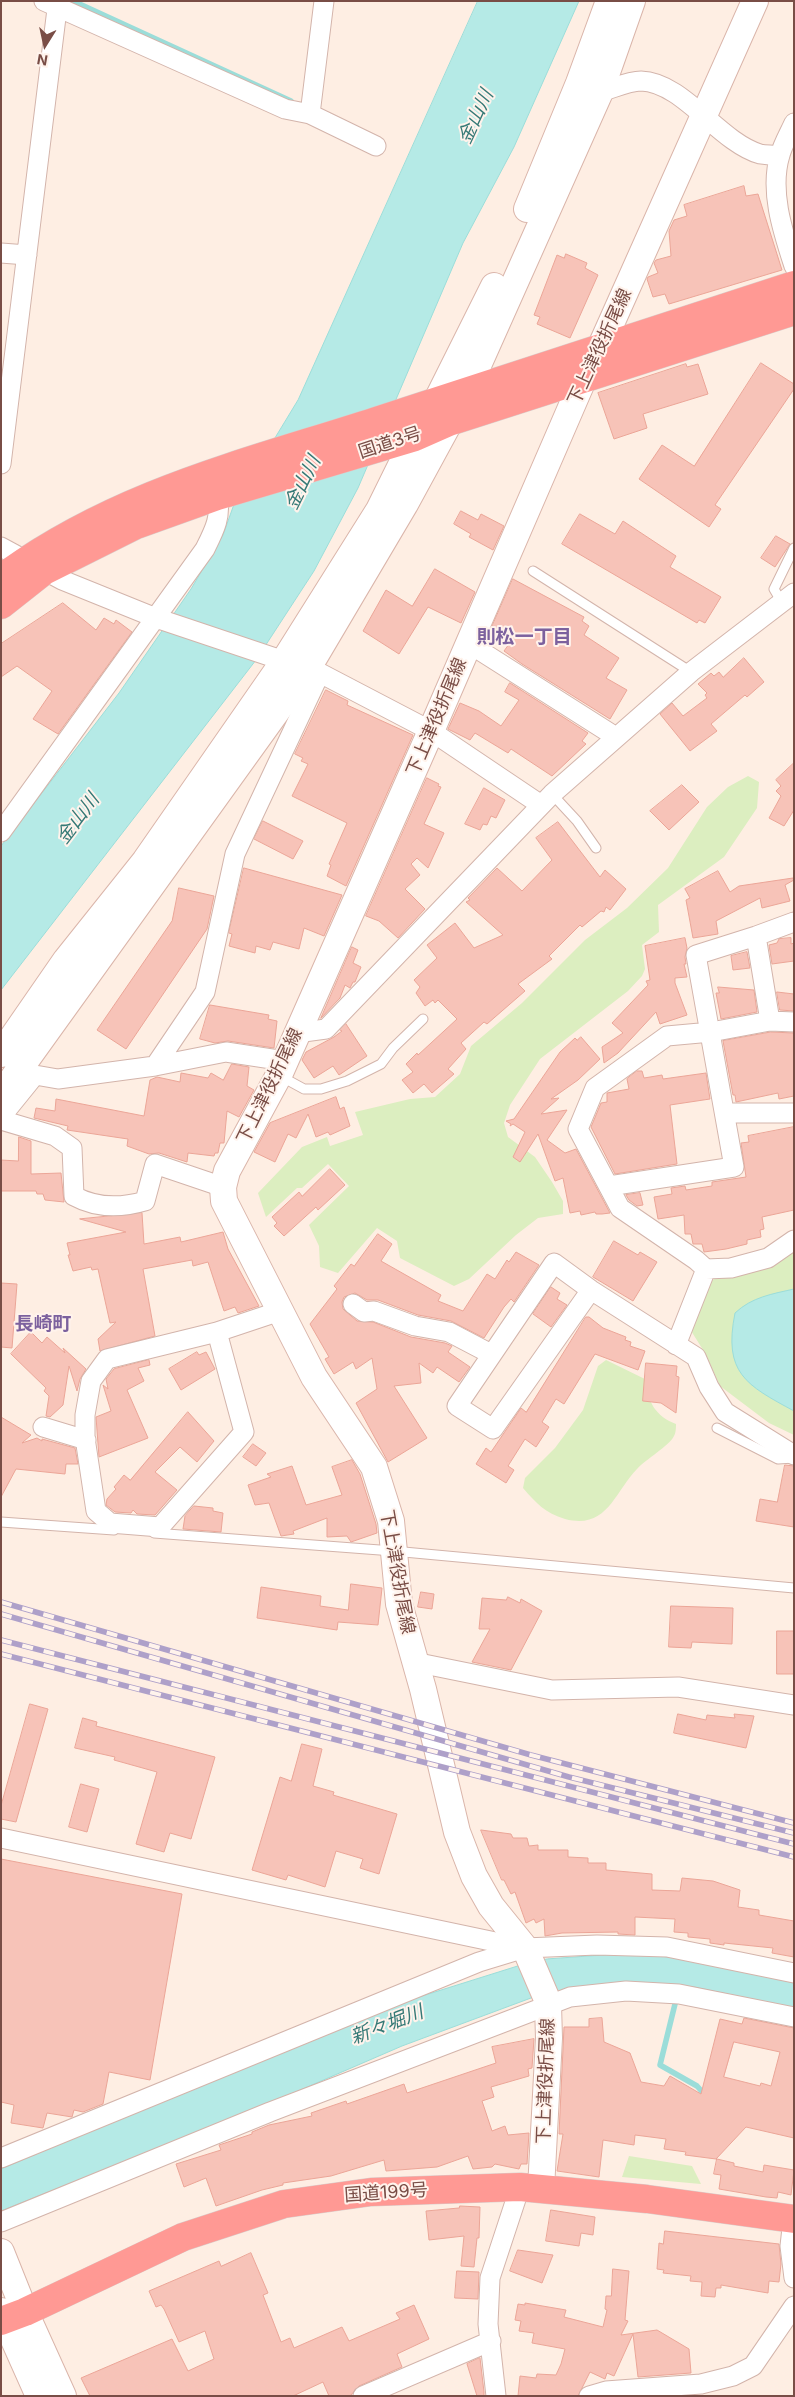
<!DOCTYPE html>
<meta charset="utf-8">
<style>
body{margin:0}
#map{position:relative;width:795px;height:2397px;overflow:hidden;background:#feeee3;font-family:Inter,sans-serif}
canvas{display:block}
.frame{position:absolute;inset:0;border:2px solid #794d46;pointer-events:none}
.north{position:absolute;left:20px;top:20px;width:50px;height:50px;-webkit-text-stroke:4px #fff3ec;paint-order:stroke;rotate:190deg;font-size:14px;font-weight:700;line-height:20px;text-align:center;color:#794d46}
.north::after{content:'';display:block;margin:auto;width:18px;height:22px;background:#794d46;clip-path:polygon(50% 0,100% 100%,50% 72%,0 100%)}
</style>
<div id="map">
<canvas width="795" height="2397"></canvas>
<div class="frame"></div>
<div class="north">N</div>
</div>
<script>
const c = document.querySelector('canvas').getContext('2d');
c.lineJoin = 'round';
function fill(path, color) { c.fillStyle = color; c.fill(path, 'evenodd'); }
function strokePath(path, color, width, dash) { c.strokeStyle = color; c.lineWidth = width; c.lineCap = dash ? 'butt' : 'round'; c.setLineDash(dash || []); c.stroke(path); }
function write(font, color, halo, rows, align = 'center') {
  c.font = font + ' Inter,"Noto Sans JP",sans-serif'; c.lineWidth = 4; c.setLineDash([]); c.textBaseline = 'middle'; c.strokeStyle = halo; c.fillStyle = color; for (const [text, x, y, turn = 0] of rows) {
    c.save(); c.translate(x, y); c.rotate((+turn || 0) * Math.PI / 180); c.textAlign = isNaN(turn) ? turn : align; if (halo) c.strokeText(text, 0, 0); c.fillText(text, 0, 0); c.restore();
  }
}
fill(new Path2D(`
 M748 776 759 782 757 808 724 857 658 905 659 932 642 945 645 969 642 976 628 991 540 1059 510 1105 504 1123 508 1137 535 1157 552 1182 563 1201V1214L538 1218 516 1235 469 1279 454 1286 400 1258 397 1241 377 1228 338 1273 320 1267 319 1246 309 1225 349 1186 328 1164 302 1188H297L266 1217 258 1193 302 1147 327 1137 330 1146 363 1135 355 1112 410 1099 435 1097 460 1074 471 1046 522 1003 585 940 627 908 668 868 707 807 728 787Z
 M794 1249V1435L769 1423 720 1386 705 1353 688 1326 707 1282Z
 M606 1360 649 1381C645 1401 657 1417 676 1424 676 1427 676 1433 674 1436 669 1446 646 1459 637 1469 614 1493 607 1530 565 1519 545 1513 536 1503 523 1488L525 1478 555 1448 583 1410 598 1366Z
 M629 2156 692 2166 701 2184 622 2177Z`), '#dceec0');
const water = new Path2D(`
 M478 1H579L514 147 463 243 358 488 314 571 256 660 1 990V846L119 693 191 589 223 535 233 507 298 400Z
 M794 1289V1411C746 1385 723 1373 735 1313 752 1297 772 1294 794 1289Z
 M632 1953 695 1960 794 1980V2008L694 1987 597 1986 531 1998 402 2046 268 2104 1 2211V2169L210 2080 403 2002 524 1964 547 1959Z`);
fill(water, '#b5eae6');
strokePath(water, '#9bddd9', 1);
strokePath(new Path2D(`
 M73 1 291 101
 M675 2004 660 2065 697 2086 705 2095`), '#9bddd9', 5.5);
const building = new Path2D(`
 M744 186 746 196 758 194 782 270 669 304 665 294 653 297 647 279 648 277 658 273 654 263 656 260 671 256 669 231 674 220 687 216 684 205Z
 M566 254 587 263 585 268 598 275 570 338 537 324 540 317 534 315 557 255 564 258Z
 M761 363 794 384V389L715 505 721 509 709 527 639 479 662 445 694 466Z
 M686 364 687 367 698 364 708 394 643 414 647 428 614 439 598 393Z
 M461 511 478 520 481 514 504 526 493 550 469 537 471 534 454 524Z
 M580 514 615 534 623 521 676 556 670 567 721 597 705 623 699 620 697 623 562 544Z
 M776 536 790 544 775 567 761 558Z
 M435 569 475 592 461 623 428 607 399 654 363 631 386 590 412 606Z
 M513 579 584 617 582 621 589 626 584 635 619 658 606 678 627 690 610 719 522 664 504 651 509 644 489 634Z
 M63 603 96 630 104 618 114 624 116 620 132 632 58 734 33 719 52 691 17 666 1 677V644Z
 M744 658 764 682 747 697 745 695 711 724 717 731 690 751 660 714 672 703 683 716 707 698 705 695 707 693 698 684 711 673 714 676 719 672 723 677Z
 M510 683 588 733 582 741 586 744 552 776 511 749 508 753 475 733 470 740 448 729 460 703 479 711 501 726 519 700 505 692Z
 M326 690 348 701 347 705 413 735 346 886 327 876 331 865 329 864 347 823 292 796 308 764 301 761 303 758 295 754Z
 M794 763V810L784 826 769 818 781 796 776 791 781 786 776 780Z
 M427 778 439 784 438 786 441 787 424 824 444 833 428 868 417 858 411 864 420 875 405 889 425 909 398 938 379 921 366 916Z
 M682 785 699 802 669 830 650 811Z
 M484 788 505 800 496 818 491 816 487 825 483 824 480 830 465 824Z
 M263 821 303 841 293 859 254 839Z
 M558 822 600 877 605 870 626 889 610 910 606 907 604 912 601 911 582 927 580 925 549 956 552 959 518 984 525 991 487 1024 484 1022 461 1043 466 1049 448 1069 454 1074 432 1093 424 1084 413 1093 402 1080 413 1072 406 1064 417 1053 418 1055 457 1019 438 1000 435 1003 433 1000 425 1006 416 993 420 987 414 980 437 958 427 945 455 923 474 948 503 935 466 902 470 900 468 898 497 868 522 891 552 860 536 838Z
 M244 868 342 895 324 936 304 928 299 949 273 942 270 950 256 946 255 953 229 946 232 934 229 933Z
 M718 871 730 892 739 886 793 878 794 880 785 885 790 901 762 908 760 898 716 921 718 934 693 938 686 900 690 898 685 889Z
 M179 888 214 896 207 929 126 1049 97 1030 172 921Z
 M685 938 687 948 685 957 686 964H684L687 977 675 978V983L687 1015 660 1024 656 1012 618 1053 604 1063 602 1047 623 1033 612 1023 648 985 646 981 650 980 645 946Z
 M791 938V944L794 943V961L772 964 769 945 777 943 779 939Z
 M352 947 358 950 353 963 361 967 355 982H353L350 988 345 985 340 998 321 1018Z
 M747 952 750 968 733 970 731 956Z
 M718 987 754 990 757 1012 721 1019 716 993H719Z
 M777 992 794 994V1011L780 1010Z
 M210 1005 269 1015 268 1019 277 1021 274 1048 228 1041 215 1043 200 1039Z
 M346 1024 367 1056 339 1075 333 1066 314 1078 302 1060 306 1052 334 1037 342 1031 340 1030Z
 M771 1032 794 1033V1096L779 1099 778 1093 736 1102 735 1095H733L723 1041Z
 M581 1037 600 1059 578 1080 551 1099 559 1098 541 1114 567 1110 547 1140 565 1153 576 1149 610 1213 602 1214H596L595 1212 581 1215 580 1211 570 1213 563 1178 555 1181 538 1134 520 1162 513 1157 525 1132 513 1124 510 1126 511 1124 506 1121 514 1119 560 1052 575 1038 577 1040Z
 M232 1064 249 1067 247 1086 254 1090 239 1117 227 1111 224 1143H220L218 1153H215L214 1156 188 1153 187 1162 159 1153 149 1154 127 1146 128 1139 67 1130 68 1126 34 1118 36 1108 55 1111 56 1099 144 1116 150 1080 157 1077 180 1082 181 1073 208 1078 211 1073 223 1080Z
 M637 1071H642L644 1078 662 1075 663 1079 706 1073 710 1099 670 1105 677 1164 615 1174 591 1127 601 1103 607 1102V1093L629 1089 627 1079Z
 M336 1097 340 1109 344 1107 350 1126 330 1135 328 1132 316 1137 308 1114 296 1138 288 1134 275 1162 254 1152 270 1123Z
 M794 1127V1210L762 1217 764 1229 760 1230 761 1237 747 1240V1244L726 1249 704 1252 702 1244H693L691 1234H685L684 1215 658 1219 654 1197 672 1194 671 1188 685 1186 686 1190 712 1186V1182L746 1177 741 1143 749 1142 748 1136Z
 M19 1137 31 1141V1174L61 1173 64 1202 45 1200 43 1194H37L36 1191H1V1160L18 1161Z
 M330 1169 345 1185 318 1210 316 1207 284 1236 274 1226 277 1223 272 1217 299 1192 302 1196Z
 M640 1193 643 1205 637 1206 629 1200 626 1195Z
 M142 1213 144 1244 180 1237 181 1242 223 1232 228 1249 259 1306 238 1313 235 1307 224 1311 208 1262 193 1266 192 1260 143 1269 155 1336 100 1351 98 1339 116 1322 110 1323 98 1269 92 1270 91 1267 73 1271 68 1255H70L67 1243 126 1232 80 1219Z
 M378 1234 392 1244 381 1261 441 1295 438 1301 463 1311 487 1274 495 1279 507 1260 509 1262 516 1252 539 1265 514 1302 511 1299 504 1307 484 1338 451 1321 418 1315 378 1300H367L355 1293 344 1297 342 1302 343 1309 357 1321 373 1322 411 1337 445 1343 452 1346 448 1352 470 1367 459 1382 437 1367 433 1373 419 1363 421 1383 394 1386 427 1438 388 1462 356 1403 377 1389 372 1358 356 1369 353 1362 334 1374 325 1359 329 1357 310 1324 337 1289 334 1286 351 1264 354 1266Z
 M614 1241 638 1255 640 1252 657 1262 633 1301 593 1277Z
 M1 1283 17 1284 12 1348 1 1347Z
 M551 1287 560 1293 557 1299 567 1305 551 1327 533 1314Z
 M586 1317H589L603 1328 626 1337 625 1340 631 1342 630 1346 645 1351 638 1370 595 1354 564 1404 556 1399 542 1422 549 1427 536 1447 525 1439 508 1466 514 1470 506 1483 476 1464 486 1448 491 1452 521 1408 526 1412Z
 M31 1332 42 1343 47 1337 65 1353 63 1348 86 1369 80 1379 77 1391 69 1366 63 1405 50 1417 46 1416 49 1396 44 1391 46 1388 11 1354Z
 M197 1352 199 1355 206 1352 215 1369 181 1390 169 1369Z
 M149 1360 150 1365 138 1368 144 1381 127 1390 148 1438 99 1457 96 1417 111 1411 103 1385 108 1389 106 1379 114 1369Z
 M646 1363 677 1366 676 1376 679 1377 676 1413 661 1403 643 1401Z
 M188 1412 214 1441 197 1462 180 1447 155 1472 177 1490 155 1515 137 1514 133 1510 131 1513 115 1512 106 1505 107 1499 116 1489 114 1487 124 1475 130 1480Z
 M1 1417 31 1435 22 1443 37 1438 42 1441V1439L75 1448 78 1464H66L65 1474 16 1469 1 1497Z
 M253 1444 266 1453 256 1466 243 1457Z
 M352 1460 360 1474 376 1524 377 1533 351 1542 347 1536 327 1537V1518L293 1531 294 1534 281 1536 269 1503 255 1505 248 1485 271 1477 267 1474 292 1466 306 1505 342 1495 332 1467Z
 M785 1465 794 1466V1527L756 1521 760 1499 777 1502Z
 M194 1506 213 1508V1511L223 1513 221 1532 183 1529 185 1516Z
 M351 1584 382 1588 378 1625 338 1622 337 1630 257 1618 261 1587 321 1596 320 1606 348 1610Z
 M421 1592 434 1594 432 1609 418 1607Z
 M508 1597 520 1603 521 1599 542 1611 511 1670 472 1662 490 1629H479L482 1598 506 1600Z
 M671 1606 733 1608 732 1644 692 1642 691 1648 669 1647Z
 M777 1631H794V1674H777Z
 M30 1704 48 1709 16 1822 1 1819V1806Z
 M678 1714 706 1720 707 1715 735 1718 734 1714 754 1716 746 1748 674 1733Z
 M83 1718 97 1722 96 1726 215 1757 191 1839 170 1833 164 1852 136 1844 157 1772 114 1760 115 1757 75 1748Z
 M302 1744 322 1749 313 1786 334 1792 333 1795 397 1814 379 1874 360 1868 363 1859 336 1851 325 1887 288 1875 286 1880 252 1870 280 1777 291 1781Z
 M81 1784 99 1789 87 1832 69 1827Z
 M481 1830 511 1834 513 1838H527L529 1846 538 1845V1850H568V1857L588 1858V1863H606V1870L652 1874V1890L680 1891 682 1878 713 1881 740 1890 738 1907 759 1910V1915L794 1921V1957L772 1953 773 1948 724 1943V1945L710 1943V1939L688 1937V1933L674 1932 675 1919 635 1917V1935L618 1934V1932L562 1933 545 1936 544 1919 536 1923 534 1919 526 1923 515 1892 511 1894 504 1880H502Z
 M1 1859 182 1894 150 2080 109 2072 103 2104 83 2112 74 2110 72 2117 47 2113 43 2128 11 2123 14 2105 1 2102Z
 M602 2018 604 2042 630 2053 641 2082 664 2086 670 2076 701 2094 720 2019 742 2024 744 2018 794 2028V2138L746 2127 716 2159 685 2155 686 2152 664 2149 666 2139 635 2135 634 2145 603 2140 599 2177 557 2171 563 2134H559L564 2027H589V2019ZM734 2042 780 2052 771 2086 761 2083 760 2086 724 2077Z
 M534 2039 532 2068 528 2069 529 2076 491 2087 494 2097 482 2101 492 2131 505 2126 508 2135 529 2133 527 2164H521L519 2169 495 2164 492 2167 473 2169 468 2156 437 2167 386 2171 384 2160 331 2176 283 2183V2185L262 2190 216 2206 206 2178 184 2187 176 2164 221 2150 219 2145 252 2134V2132L269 2125 312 2116 311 2113 346 2101 347 2104 404 2084 407 2093 496 2063 492 2047Z
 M717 2159 734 2163V2166L763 2172 764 2165 794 2170 791 2195 778 2192 777 2198 766 2197 719 2189 721 2175 714 2174Z
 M460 2206 480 2207 479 2238H477L474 2267 461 2266 464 2236 429 2240 426 2211 459 2208Z
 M551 2210 595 2217 593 2235 581 2233 579 2246 546 2241Z
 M665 2231 779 2244 781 2264 779 2282 769 2281 768 2293 721 2285V2288H716L715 2297 701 2296 702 2282 690 2281 691 2276 663 2273 664 2270 657 2269 659 2243 663 2244Z
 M518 2250 553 2255 542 2283 510 2271Z
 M251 2253 268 2293 263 2295 281 2342 290 2338 294 2348 342 2327 349 2341 400 2319 396 2313 414 2305 429 2339 397 2354 402 2367 359 2386 350 2396H329L323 2382 293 2396H90L81 2378 172 2339 188 2371 214 2359 205 2331 179 2342 164 2309 161 2305 156 2307 149 2291 219 2261 221 2266Z
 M613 2269 629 2271 625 2320 628 2321 621 2335 657 2330 689 2349 691 2373 638 2377 633 2334 614 2376 607 2373 605 2379 590 2372 578 2396H518L520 2376 536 2378 537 2374 556 2375 561 2364 565 2349 532 2343 534 2333 519 2331 521 2321 515 2320 518 2304 525 2305V2303L566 2310 564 2317 603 2327 607 2310 605 2309 606 2296H611Z
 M457 2271 479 2272 478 2299 455 2298Z
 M480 2358 484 2392V2396H477L467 2364Z`);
fill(building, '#f7c3b8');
strokePath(building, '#eba597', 1);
const lane = new Path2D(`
 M533 571 691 672
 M781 601 774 589 794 548
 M552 794 577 821 596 848
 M282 1077 304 1089H321L347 1081 381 1064 393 1048 423 1019
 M717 1428 778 1459 794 1458
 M1 1522 114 1530
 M154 1533 393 1551 794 1588`);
const street = new Path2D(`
 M44 1 285 109 310 114 376 146
 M600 92C612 89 628 81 641 81 683 82 719 142 760 154 766 155 773 155 779 156
 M310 114 324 1
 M794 123C789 134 783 144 780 155 769 191 783 232 794 266
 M1 253 27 255
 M1 464 58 1
 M1 547 62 580 156 618 320 673 431 731 541 805
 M468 643 616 737
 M1 832 205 549C214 531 222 516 217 496
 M756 936 770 1021
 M794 1022 770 1021 711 1032 667 1036 595 1088 578 1129 620 1208 696 1260 706 1269 731 1268 768 1258 794 1240
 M296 1033 326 1029 552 794 691 672 794 593
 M155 1066 205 992 235 854 320 673
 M22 1067 35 1075 58 1079 155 1066 226 1052 285 1061
 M726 1113H794
 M1 1117 35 1075
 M1 1120 55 1136 72 1148 74 1196C96 1208 121 1208 145 1201L155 1164 223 1187
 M609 1186 734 1167 696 955 756 936 794 922
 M591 1290 493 1429 457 1406 554 1263 591 1290 696 1357 709 1387 725 1412 794 1455
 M353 1304 364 1312 374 1311 415 1326 449 1332 491 1354
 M217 1332 244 1432 160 1527 110 1523 96 1511 85 1438V1415L91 1381 107 1359 217 1332 280 1311
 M676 1345 706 1269
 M43 1427 86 1440
 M414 1662 552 1690 678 1687 794 1705
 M1 1838 524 1948
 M1 2158 479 1962 525 1948 597 1945 667 1947 794 1973
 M793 2219 790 2246 794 2278
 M1 2222 270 2112 570 1997 626 1991 679 1994 794 2017
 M363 2396 491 2341
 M496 2396 488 2324 490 2278 520 2187
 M589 2396 606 2391 701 2384 733 2376 753 2366 794 2306`);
const secondary = new Path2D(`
 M527 209 579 83 609 1
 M1 1054 66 960 145 861 284 661 379 510 415 437 437 400 494 286
 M1 1095 308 668 405 504 467 390 600 92 632 1
 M541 2189 549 2038 548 2005 546 1997 525 1948 491 1906 474 1876 457 1832 423 1689 399 1604 391 1521 374 1467 314 1377 224 1201 223 1187 227 1171 279 1075 431 731 583 380 601 346 755 1
 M1 2252 25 2312 63 2396
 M1 2311 39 2396`);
const highway = new Path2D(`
 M1 578C117 493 243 464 376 421 515 376 654 330 794 285
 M1 605 44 571 136 525 217 496 415 437 449 422 794 311
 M1 2321 25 2312 183 2237 284 2204 371 2192 520 2187 647 2199 794 2219`);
strokePath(lane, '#d3b4ab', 11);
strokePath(street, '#d3b4ab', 21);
strokePath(secondary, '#dab5aa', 28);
strokePath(highway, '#d9cdcb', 29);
strokePath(lane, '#fff', 9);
strokePath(street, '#fff', 19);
strokePath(secondary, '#fff', 26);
strokePath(highway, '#ff9994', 28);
const rail = new Path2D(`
 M1 1602 531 1755 794 1823
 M1 1614 569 1777 794 1833
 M1 1640 794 1844
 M1 1654 794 1857`);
strokePath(rail, '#aea0c9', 5.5);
strokePath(rail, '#fff3ec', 4, [11]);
write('18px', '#794d46', '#fff3ec', [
 ["下上津役折尾線",600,347,-65],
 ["国道3号",390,443,-18],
 ["下上津役折尾線",437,717,-67],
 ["下上津役折尾線",270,1086,-64],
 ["下上津役折尾線",397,1572,80],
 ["下上津役折尾線",546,2081,-88],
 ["国道199号",386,2193,-4]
]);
write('italic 19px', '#357976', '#fff3ec', [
 ["金山川",476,117,-65],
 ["金山川",303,483,-64],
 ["金山川",78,819,-53],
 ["新々堀川",387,2025,-21]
]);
write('bold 19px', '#7c619e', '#fff3ec', [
 ["則松一丁目",524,637],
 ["長崎町",43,1324]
]);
</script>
